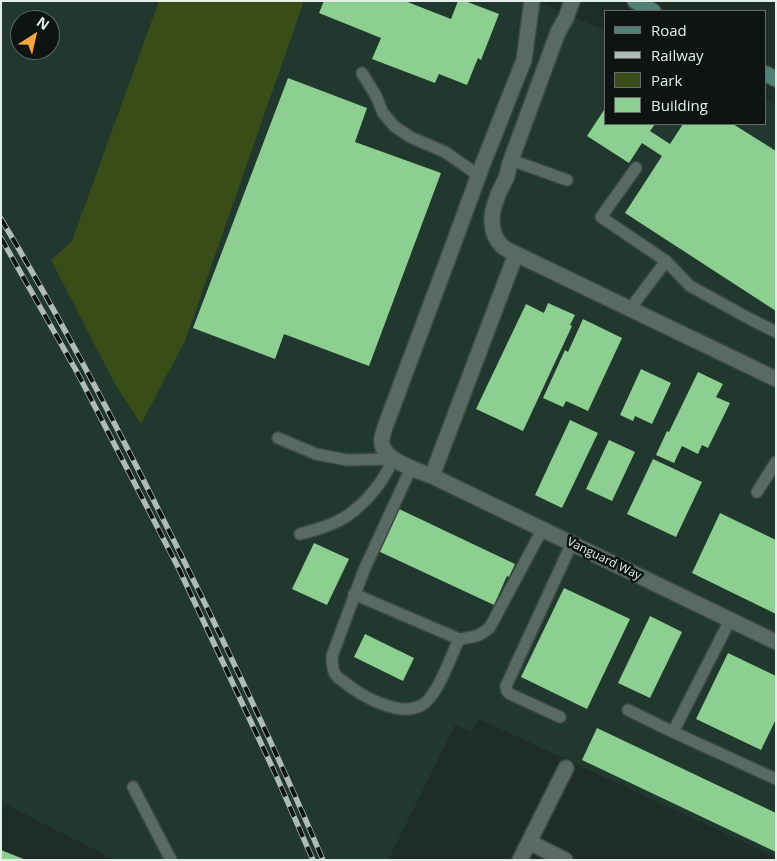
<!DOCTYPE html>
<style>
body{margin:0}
#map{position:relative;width:777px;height:861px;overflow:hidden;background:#1e2e26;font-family:"Open Sans",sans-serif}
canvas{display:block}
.frame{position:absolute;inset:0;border:2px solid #e5efea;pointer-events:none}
.legend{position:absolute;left:604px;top:10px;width:162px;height:115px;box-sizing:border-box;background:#0d1411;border:1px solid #636c68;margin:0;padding:6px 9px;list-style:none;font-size:15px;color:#e5efea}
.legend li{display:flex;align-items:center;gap:10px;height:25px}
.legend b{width:25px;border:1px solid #636c68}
.north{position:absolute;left:10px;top:10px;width:50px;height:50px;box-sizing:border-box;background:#0d1411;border:1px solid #636c68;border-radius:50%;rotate:35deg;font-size:14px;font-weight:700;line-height:20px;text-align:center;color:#e5efea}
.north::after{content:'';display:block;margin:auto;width:18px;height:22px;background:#f0a63f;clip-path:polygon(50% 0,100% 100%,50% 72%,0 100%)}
</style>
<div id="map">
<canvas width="777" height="861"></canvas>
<div class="frame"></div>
<ul class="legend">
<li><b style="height:6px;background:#528076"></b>Road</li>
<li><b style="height:6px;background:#afbbb5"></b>Railway</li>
<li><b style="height:14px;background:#394d18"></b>Park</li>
<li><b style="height:14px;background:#8ccf90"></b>Building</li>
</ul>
<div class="north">N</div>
</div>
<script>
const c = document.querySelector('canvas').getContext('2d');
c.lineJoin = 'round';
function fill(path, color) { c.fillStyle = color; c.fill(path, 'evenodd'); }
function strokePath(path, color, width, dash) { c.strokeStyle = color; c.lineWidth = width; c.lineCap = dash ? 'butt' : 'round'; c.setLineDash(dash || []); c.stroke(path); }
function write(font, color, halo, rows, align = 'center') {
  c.font = font + ' "Open Sans",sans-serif'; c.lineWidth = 5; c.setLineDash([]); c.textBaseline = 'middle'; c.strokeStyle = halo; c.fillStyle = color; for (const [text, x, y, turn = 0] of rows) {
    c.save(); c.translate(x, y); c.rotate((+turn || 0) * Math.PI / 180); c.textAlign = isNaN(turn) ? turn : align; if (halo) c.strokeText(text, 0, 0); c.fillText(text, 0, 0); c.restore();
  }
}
fill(new Path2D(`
 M1 1H537L606 31V124H766V100L776 105V857L479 719 472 732 455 725 388 860H115L1 802ZM20 20H50V50H20Z`), '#20382e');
fill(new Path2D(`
 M159 1H304L185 341 141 424 115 384 51 260 72 241Z`), '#394d18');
fill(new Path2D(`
 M324 1H405L451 19 458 1H465L499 14 481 60 478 58 467 85 439 74 435 83 372 59 381 38 319 13Z
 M288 78 367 108 355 142 441 173 369 366 284 334 275 359 193 328Z
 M606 107V124H655L650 131 670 144 683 124H733L776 151V311L625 213 662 156 642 143 629 163 587 136Z
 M548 303 575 315 570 325 572 326 523 431 476 409 526 304 544 313Z
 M583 319 622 338 588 411 566 401 563 407 543 398 565 350 568 352Z
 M641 369 671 383 652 424 635 416 633 421 620 415Z
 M698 372 723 384 716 397 730 403 708 448 702 445 698 454 682 446 674 463 656 455 667 431 669 432Z
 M570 420 598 433 562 508 535 495Z
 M609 440 635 452 612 501 586 489Z
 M653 459 702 482 676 537 627 514Z
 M397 508 515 564 509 577 507 576 494 605 378 551Z
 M720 513 776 540V614L692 573Z
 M314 543 349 559 327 605 292 589Z
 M564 588 630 619 587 709 521 677Z
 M650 616 682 632 650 698 618 683Z
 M365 634 414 658 403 681 354 657Z
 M728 653 776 676V719L761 750 696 719Z
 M597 728 776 813V852L582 760Z
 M1 850 26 860H1Z`), '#8ccf90');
const lane = new Path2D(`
 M362 73 376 96 383 113 394 126 410 137 445 152 478 175
 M511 160 567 180
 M666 261 690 286 750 319 776 332
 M630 309 666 261 601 217 636 168
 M278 438 316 454 347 460 393 459C384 481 367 502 347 516 333 525 316 530 300 534
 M411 468 364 570 332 656C332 662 332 669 335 674 337 677 341 680 344 682 361 696 400 718 422 705 437 697 451 656 459 639
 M757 492 776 462
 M354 594 459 639C473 637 480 637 490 627L542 530
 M730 620 673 732 776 779
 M628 710 673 732
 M560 717 510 694 507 691 506 686 572 543
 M133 787 171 860`);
const street = new Path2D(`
 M532 1 524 60 482 166 452 248 388 419C386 425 383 432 382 438 378 459 416 470 432 476L776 642
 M572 1 566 18 558 32 511 160C509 165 508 171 507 176 504 184 499 190 497 198 490 214 489 233 502 246 506 250 512 252 516 254L776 379
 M432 476 516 254
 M529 842 565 860
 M520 860 566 768`);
const secondary = new Path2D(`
 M635 1 653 11
 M766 74 776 79`);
strokePath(lane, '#3c4a44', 14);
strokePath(street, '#3c4a44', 18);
strokePath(secondary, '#3c4a44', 18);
strokePath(lane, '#596a62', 11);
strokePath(street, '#596a62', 15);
strokePath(secondary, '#528076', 15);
const rail = new Path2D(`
 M1 219C59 315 111 415 161 515 218 628 273 743 323 860
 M1 238 77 372 178 567 275 773 313 860`);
strokePath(rail, '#afbbb5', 5.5);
strokePath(rail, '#0d1411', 4, [11]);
write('12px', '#e5efea', '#0d1411', [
 ["Vanguard Way",604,559,26]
]);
</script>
